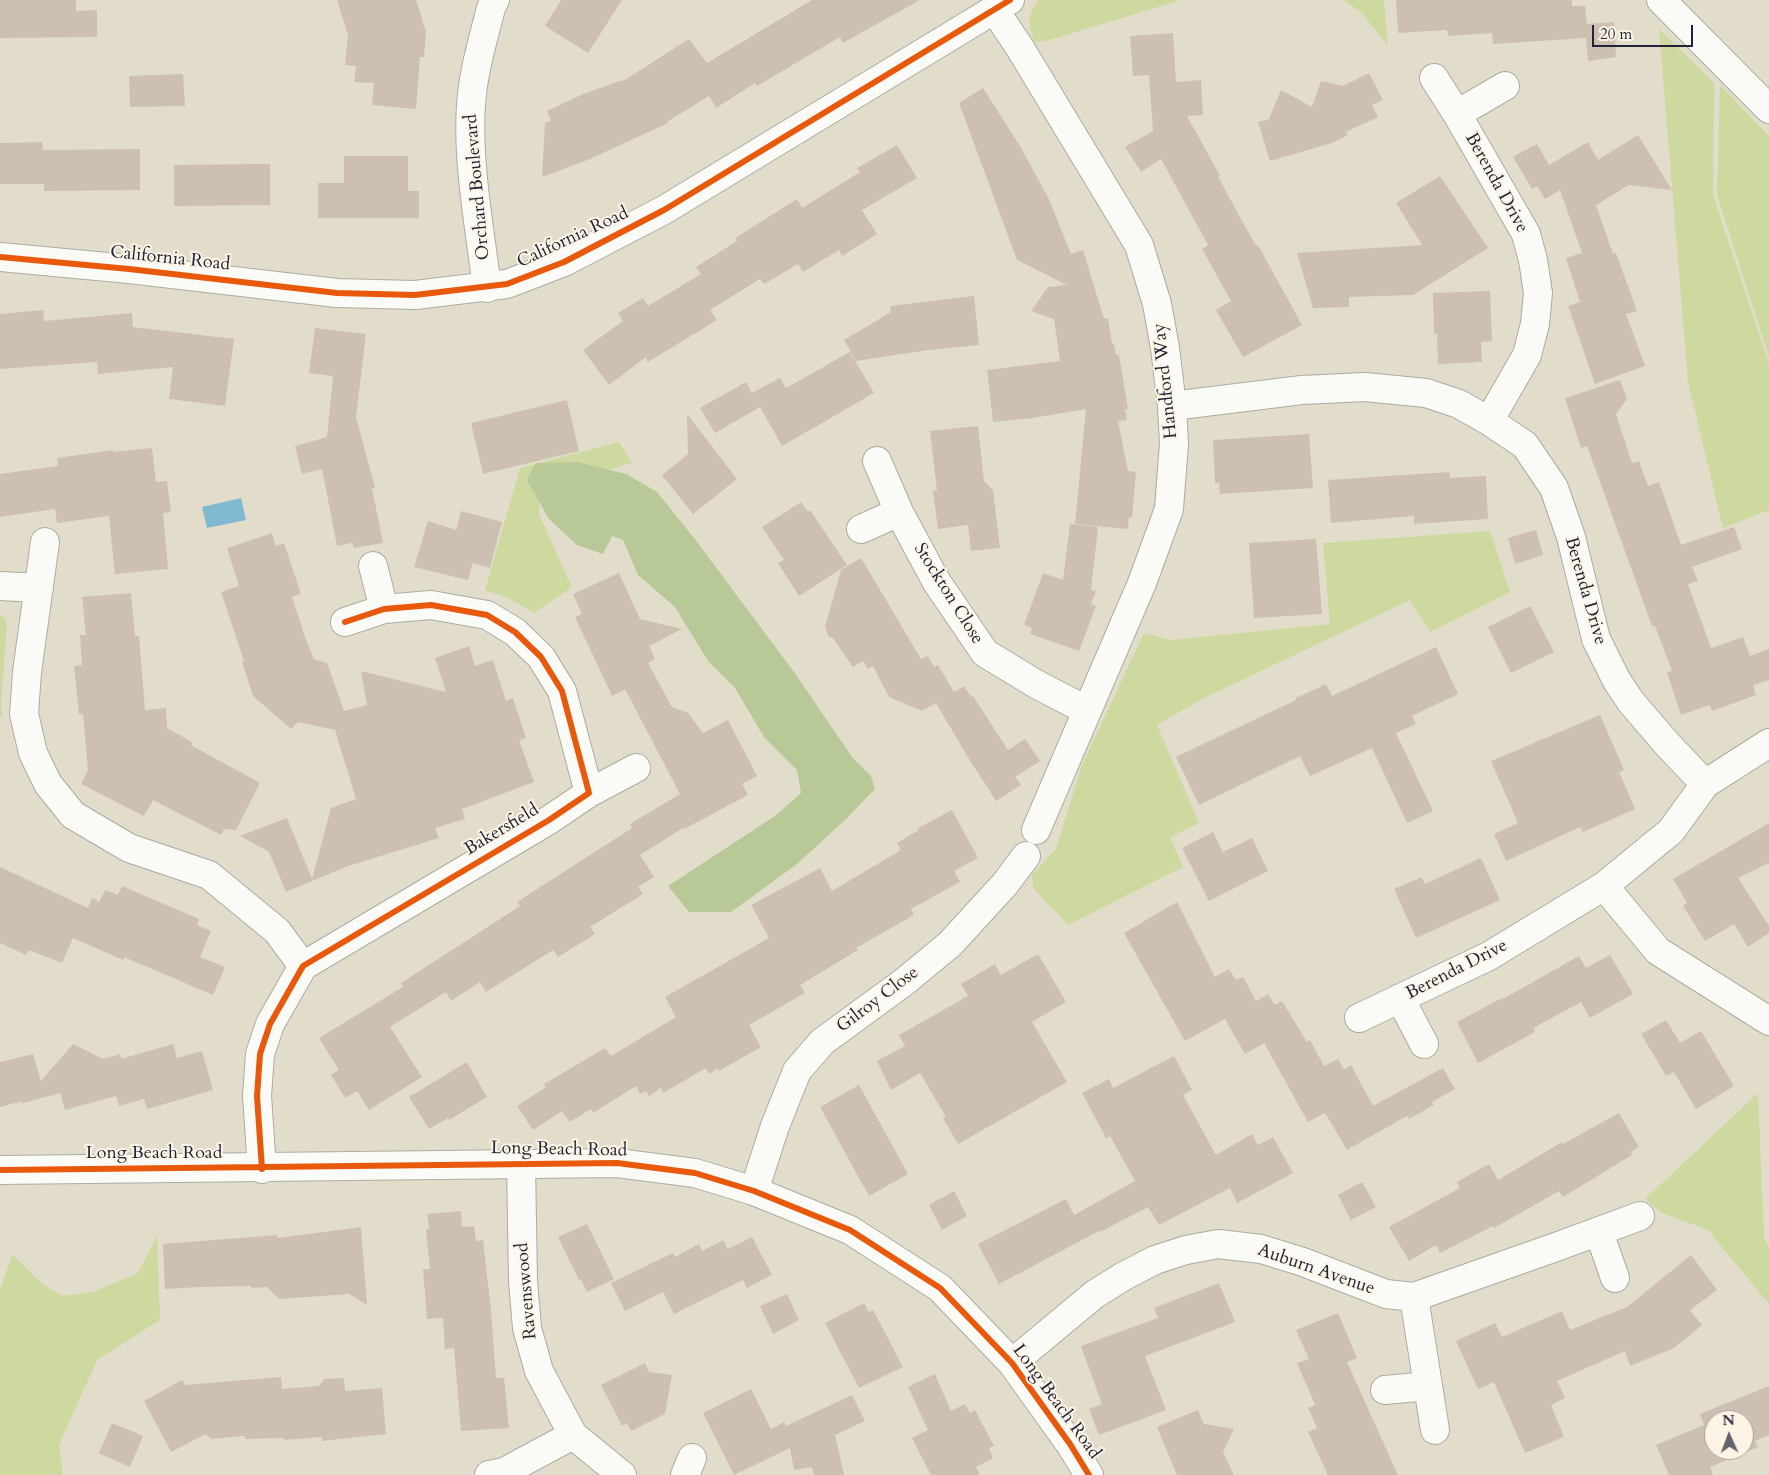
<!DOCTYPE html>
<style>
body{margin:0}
#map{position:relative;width:1769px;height:1475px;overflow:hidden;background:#e1ddca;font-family:Cardo,serif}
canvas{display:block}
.north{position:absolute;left:1704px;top:1410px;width:50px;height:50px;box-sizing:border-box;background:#fcf5e5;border:1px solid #a5a1a1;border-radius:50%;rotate:358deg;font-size:14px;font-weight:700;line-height:20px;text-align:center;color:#22223b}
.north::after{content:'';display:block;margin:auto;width:18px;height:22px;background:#65636d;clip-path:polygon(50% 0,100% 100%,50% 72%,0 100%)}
.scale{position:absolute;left:1592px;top:25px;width:101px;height:22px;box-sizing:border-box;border:2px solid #22223b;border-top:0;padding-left:6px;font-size:15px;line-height:18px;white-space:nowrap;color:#22223b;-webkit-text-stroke:4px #fcf5e5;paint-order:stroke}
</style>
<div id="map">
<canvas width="1769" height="1475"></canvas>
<div class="north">N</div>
<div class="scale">20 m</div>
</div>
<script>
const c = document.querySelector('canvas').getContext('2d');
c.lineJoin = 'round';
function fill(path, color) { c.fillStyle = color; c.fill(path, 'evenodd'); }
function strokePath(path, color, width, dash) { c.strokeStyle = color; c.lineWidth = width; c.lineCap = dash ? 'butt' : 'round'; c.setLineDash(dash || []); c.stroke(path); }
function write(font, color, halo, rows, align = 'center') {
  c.font = font + ' Cardo,serif'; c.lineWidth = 4; c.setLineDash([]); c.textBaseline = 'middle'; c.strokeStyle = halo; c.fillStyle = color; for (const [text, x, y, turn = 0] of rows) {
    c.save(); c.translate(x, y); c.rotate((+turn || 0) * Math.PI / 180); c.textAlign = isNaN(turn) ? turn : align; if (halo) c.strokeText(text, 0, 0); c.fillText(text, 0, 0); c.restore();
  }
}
fill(new Path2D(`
 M1039 0H1181L1046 41 1034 42C1029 24 1026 16 1039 0Z
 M1344 0H1384L1388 46 1362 13Z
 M1659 29 1714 83 1713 195 1769 364V510L1723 528 1688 382Z
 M1720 85 1769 136V357L1717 195Z
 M619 442 632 463 540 491 539 515 572 587 534 613 508 598 485 590 520 468Z
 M1490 531 1510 592 1430 632 1410 600 1202 699 1157 725 1199 823 1170 837 1183 867 1068 925 1033 888 1032 875 1056 849 1082 765 1144 633 1171 640 1330 624 1323 543Z
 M0 616 4 617 7 624 1 705 2 717H0Z
 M1758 1093 1764 1238 1769 1247V1304L1708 1230 1662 1213 1645 1199Z
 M157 1236 160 1320 97 1360 59 1445 63 1475H0V1290L12 1254 41 1283 62 1296 93 1292 138 1273Z`), '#ced99f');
fill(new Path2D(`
 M578 462 626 474 657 492 694 538 794 672 852 757 871 776 875 789 845 820 797 864 731 912H689L668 886 775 816 801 793 797 770 764 737 735 688 708 661 675 607 638 575 623 540 612 536 603 554 577 545 549 519 527 480 536 463Z`), '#b8c896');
fill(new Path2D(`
 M241 498 246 520 207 528 202 507Z`), '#81bad0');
fill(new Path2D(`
 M0 0H76V11L97 10V37L0 38Z
 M337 0H416L426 32 424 57H420L416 109 372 105 374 83 354 82 356 66 345 65 348 35Z
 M561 0H622L588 53 545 26Z
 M812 0H920L843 43 840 37 757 86 755 83 716 108 709 96 667 122 668 123 590 159 542 177 545 123 551 121 547 111 581 95 622 80 623 81 689 39 707 63Z
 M1396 0H1572V6H1585L1587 24 1614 22 1616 57 1588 61 1586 38 1493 44 1492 33 1448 36 1447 30 1398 33Z
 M1173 33 1176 82 1201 80 1203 115 1187 116 1220 176 1218 177 1256 246 1258 245 1302 325 1243 357 1216 310 1231 301 1202 249 1208 245 1161 159 1141 172 1125 147 1153 131 1149 75 1133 76 1130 36Z
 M1369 73 1383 100 1372 105 1378 117 1346 132 1348 135 1332 143 1270 161 1258 122 1269 119 1281 90 1312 107 1321 81 1343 86Z
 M183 74 185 106 130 107 129 76Z
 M983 88 1020 146 1048 197 1071 254 1083 250 1104 319 1108 318 1112 344H1114L1116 355H1119L1128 409H1125L1127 420 1118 421 1128 471 1136 472 1132 518 1129 517 1128 529 1075 524 1086 409 1033 418 993 422 987 370 1060 361 1054 319 1031 311 1048 287 1067 285 1017 260 959 103Z
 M1638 135 1672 190 1629 185 1596 205 1613 254 1616 253 1637 311 1626 314 1645 366 1595 384 1568 306 1580 302 1566 258 1582 253 1560 190 1545 199 1537 186 1532 189 1513 157 1537 144 1549 165 1588 142 1598 160Z
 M42 142 43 150 140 149V190L44 191V184H0V143Z
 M897 145 917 178 862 210 877 234 842 256 839 250 803 272 798 264 764 284 760 279 710 310 717 320 648 362 646 357 609 385 583 350 623 321 618 313 643 298 648 306 701 274 696 267 737 241 735 238 797 199 802 208 860 172 857 168Z
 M344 156H408V191H419V218H318V183H344Z
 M270 164V205L174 206V165Z
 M1440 176 1488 248 1413 295 1349 297V307L1313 308 1297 253 1422 245 1396 203Z
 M1490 291 1492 341 1481 342 1482 362 1438 364 1437 334H1434L1433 293Z
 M974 296 979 345 928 350 856 361 844 340 891 312 890 306Z
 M43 310 44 321 132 313 133 327 234 339 225 406 169 399 173 367 98 374 97 362 0 369V314Z
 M315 328 366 334 356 417 375 488H372L383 543 354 548 352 543 337 546 322 469 302 474 295 446 327 437 333 376 309 373Z
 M850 352 874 393 782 446 760 407 715 433 700 408 746 382 752 393 780 378 786 388Z
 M1620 380 1627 399 1616 414 1632 463 1639 461 1648 486 1659 482 1681 545 1734 527 1742 549 1692 567 1698 581 1688 584 1711 648 1743 637 1750 656 1769 649V680L1753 685 1756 695 1712 711 1710 705 1681 715 1667 672 1672 671 1655 626H1652L1587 446 1581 448 1565 398Z
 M567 400 579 451 483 474 471 423Z
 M687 414 737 479 693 514 662 475 688 454Z
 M978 426 984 481 993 490 1000 548 971 551 968 525 938 529 933 491 937 490 930 431Z
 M1309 434 1313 488 1220 494 1219 483H1215L1213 440Z
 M152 448 156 482 167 481 171 512 163 513 168 569 115 574 109 516 57 523 55 509 0 517V474L58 466 57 458 113 450V452Z
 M1449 472 1450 478 1486 476 1488 519 1414 524V516L1331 523 1328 480Z
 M801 502 808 512 810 510 847 565 799 596 778 563 784 560 762 527Z
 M461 511 502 522 490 568 473 563 468 580 414 567 428 521 456 530Z
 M1070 524 1098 527 1091 590 1096 591 1091 604 1096 606 1079 651 1030 634 1032 628 1024 625 1043 573 1063 580Z
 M1536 530 1543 555 1515 564 1508 538Z
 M272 533 276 546 284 543 301 594 292 597 306 640 314 659 327 663 344 711 367 705 361 671 446 692 435 658 469 646 475 666 493 660 506 701 513 698 526 738 519 740 534 782 462 809 465 819 435 828 439 838 348 866 286 892 269 852 240 836 287 818 312 879 331 808 356 799 335 730 298 722 291 729 253 696 242 662 244 661 221 592 239 586 227 548Z
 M1316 539 1322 614 1254 618 1249 543Z
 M861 558 921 659 928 656 934 667 938 665 954 692 964 686 971 697 973 696 1008 750 1025 739 1040 761 1015 777 1021 785 996 801 969 759 936 703 922 711 889 697 873 666 868 669 863 661 853 667 833 638 829 637 825 627 841 570Z
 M619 573 640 619 682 629 649 646 655 659 648 663 672 707 688 713 703 733 728 720 757 776 742 784 748 795 684 829 683 828 640 855 654 877 638 887 643 894 590 927 595 934 558 957 553 950 486 992 480 982 451 1001 446 992 390 1027 422 1077 369 1110 357 1091 345 1098 331 1075 339 1070 319 1038 403 987 401 983 520 906 517 902 632 828 630 824 680 794 625 689 612 696 575 617 582 614 573 594Z
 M131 593 135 636H139L145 710 166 708 167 728 192 742 191 745 260 783 236 830 224 829 221 835 153 800 144 816 81 784 88 770 83 714H79L74 666 82 665 80 635H86L82 597Z
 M1530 606 1554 652 1511 673 1488 627Z
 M1436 647 1458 694 1412 716 1416 724 1396 733 1433 811 1407 823 1372 748 1310 776 1300 756 1199 805 1176 757 1296 700V698L1326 684 1332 696Z
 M1600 715 1624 770 1619 772 1635 809 1583 832 1580 827 1506 861 1494 834 1518 823 1491 761Z
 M952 810 978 858 954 871 960 882 911 909 914 915 856 948 858 950 800 985 805 993 749 1025 761 1047 719 1071 718 1068 709 1074 706 1068 663 1093 661 1088 649 1096 646 1091 640 1094 636 1086 593 1113 591 1109 570 1122 562 1111 533 1130 517 1106 546 1087 544 1084 605 1048 611 1056 676 1017 665 997 769 938 751 905 820 868 832 891 901 850 897 843 919 830 918 828Z
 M1769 823V863L1738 878 1769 926V933L1748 947 1734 924 1705 941 1683 906 1687 903 1673 879Z
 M1213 832 1223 852 1252 838 1268 871 1209 901 1182 848Z
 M1481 858 1500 900 1416 938 1394 889 1422 877 1425 884Z
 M0 867 88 908 92 898 99 902 105 890 118 895 122 886 199 919 197 925 211 931 200 957 225 967 213 995 124 957 123 960 73 938 62 963 29 950 26 955 0 943Z
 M1177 902 1215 977 1229 969 1236 980 1243 977 1256 1001 1268 994 1275 1005 1282 1001 1307 1042 1310 1040 1324 1066 1338 1059 1344 1070 1351 1065 1373 1106 1443 1068 1455 1089 1432 1102 1434 1105 1409 1119 1407 1116 1347 1150 1325 1113 1308 1122 1264 1043 1245 1054 1225 1019 1185 1041 1124 933Z
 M1038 954 1066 1002 1032 1022 1067 1082 958 1144 943 1118 946 1117 920 1073 891 1090 877 1061 905 1046 899 1035 968 996 961 984 995 964 1001 975Z
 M1610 955 1633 994 1590 1018 1581 1002 1533 1028 1535 1032 1478 1063 1457 1022 1502 998 1503 999 1579 956 1586 968Z
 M1666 1020 1680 1043 1701 1031 1734 1086 1696 1109 1674 1072 1666 1076 1641 1034Z
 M73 1044 103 1059 120 1054 121 1059 173 1044 177 1058 202 1051 213 1090 147 1109 144 1099 119 1106 116 1096 65 1110 60 1093 20 1104 23 1101 0 1107V1062L33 1054 41 1081Z
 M1174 1056 1192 1090 1183 1095 1216 1155 1252 1134 1258 1145 1273 1137 1293 1173 1237 1203 1230 1188 1159 1225 1148 1207 1100 1232 1099 1231 999 1284 978 1244 1066 1199 1074 1215 1135 1181 1110 1136 1106 1138 1082 1093 1109 1079 1113 1088Z
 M467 1062 487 1097 449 1120 448 1118 429 1129 409 1097Z
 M859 1085 908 1174 869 1196 820 1107Z
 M1619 1113 1639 1147 1631 1152 1632 1155 1563 1197 1559 1191 1494 1228 1493 1226 1440 1253 1436 1245 1409 1261 1389 1227 1460 1188 1457 1182 1489 1164 1498 1180 1562 1142 1563 1144Z
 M1362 1182 1376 1207 1351 1220 1338 1195Z
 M954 1191 967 1216 942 1230 929 1205Z
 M461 1211 462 1227 474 1226 476 1241 483 1240 491 1310 496 1378H504L509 1428 461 1431 454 1348 445 1349 443 1318 427 1319 423 1269H430L426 1230 429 1229 427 1214Z
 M587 1224 614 1279 587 1292 581 1279 579 1280 558 1237Z
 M361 1227 367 1305 349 1294 279 1299 267 1287 251 1288V1286L201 1287 165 1289 163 1244 277 1235V1238Z
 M752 1237 772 1275 747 1288 743 1280 674 1314 663 1292 625 1311 611 1283 673 1253 675 1257 699 1244 702 1251 723 1240 728 1249Z
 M1691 1255 1717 1290 1690 1310 1702 1325 1674 1348 1630 1366 1625 1351 1557 1381 1565 1398 1551 1405 1564 1437 1525 1453 1494 1382 1478 1389 1456 1341 1495 1323 1502 1337 1562 1311 1570 1330 1627 1307Z
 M1219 1283 1235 1322 1145 1356 1166 1410 1099 1435 1089 1409 1102 1404 1081 1346 1158 1318 1154 1308Z
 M787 1294 799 1320 773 1334 760 1306Z
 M864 1303 869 1312 873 1310 903 1367 859 1388 825 1323Z
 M1338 1313 1357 1358 1347 1362 1398 1475H1328L1308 1432 1317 1428 1308 1408 1315 1405 1297 1363 1309 1359 1296 1330Z
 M645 1363 649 1372 672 1375 665 1414 631 1431 627 1423 622 1426 601 1385Z
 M935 1374 951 1411 965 1404 970 1413 975 1410 994 1446 989 1448 993 1458 976 1467 980 1475H931L912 1438 928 1430 908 1387Z
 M281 1377 282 1389 319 1386 324 1379 344 1378 345 1391 382 1388 386 1434 322 1441V1437L284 1440 283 1438 245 1439V1436L211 1439 206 1434 171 1452 144 1401 182 1380 185 1385Z
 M1769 1386V1435L1755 1441 1758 1447 1710 1467 1713 1475H1669L1656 1445 1704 1425 1700 1414ZM1714 1420H1744V1450H1714Z
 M751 1389 771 1429 784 1422 786 1426 852 1395 865 1421 835 1435 844 1475H814L812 1467 794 1470 790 1448 734 1475 703 1413Z
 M1198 1410 1204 1424 1234 1429 1223 1452 1234 1475H1177L1157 1427Z
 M112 1423 143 1436 130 1467 99 1453Z`), '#cdc0b1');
const minor = new Path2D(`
 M994 9 1020 48 1139 245 1157 304 1165 348 1172 406 1174 443 1169 509 1142 583 1036 830
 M1434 78 1457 114 1526 234 1533 260 1538 293 1535 324 1527 355 1489 421
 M1457 114 1505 86
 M487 288C480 230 467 162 471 105 473 72 483 40 491 8L495 0
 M1172 406 1302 390 1365 387 1426 393 1459 404 1489 421 1525 445 1554 488 1571 537 1596 639 1617 681 1631 702 1668 745 1705 784
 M877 461 899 512 936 581 985 653 1036 684 1086 710
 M861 529 899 512
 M45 542 27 672 24 714 33 753 48 784 73 815 129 848 209 875 277 931 303 966
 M373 566 384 609
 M0 586 39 588
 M589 793 636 768
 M1604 886 1658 951 1769 1021
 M1400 998 1424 1044
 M1359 1018 1489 956 1604 886 1671 831 1705 784 1769 743
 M521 1163 523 1281 527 1328 539 1371 573 1435 622 1475
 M262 1169 257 1096 260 1054 270 1024 303 966 549 820 589 793 562 691 541 657 515 632 487 615 431 605 384 609 345 622
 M754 1191 775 1126 797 1071 822 1042 904 982 950 944 1005 884 1026 856
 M1599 1232 1615 1278
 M1414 1297 1435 1430
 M1012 1363 1095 1294 1124 1276 1155 1260 1186 1250 1218 1244 1261 1249 1303 1262 1386 1294 1414 1297 1556 1247 1640 1216
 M1385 1390 1428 1386
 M489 1475 504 1472 573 1435
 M685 1475 692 1458`);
const tertiary = new Path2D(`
 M1661 0 1769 109
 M0 257 129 269 337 293 415 295 507 284 564 262 664 210 1010 0
 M0 1170 617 1163 695 1173 754 1191 850 1230 940 1288 1012 1363 1070 1444 1089 1475`);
strokePath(minor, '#adaba2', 30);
strokePath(tertiary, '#adaba2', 30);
strokePath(minor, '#fafaf7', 28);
strokePath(tertiary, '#fafaf7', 28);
strokePath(new Path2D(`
 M0 257 129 269 337 293 415 295 507 284 564 262 664 210 1010 0
 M262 1169 257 1096 260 1054 270 1024 303 966 549 820 589 793 562 691 541 657 515 632 487 615 431 605 384 609 345 622
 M0 1170 617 1163 695 1173 754 1191 850 1230 940 1288 1012 1363 1070 1444 1089 1475`), '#e8590c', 6);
write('18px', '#22223b', '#fcf5e5', [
 ["Berenda Drive",1496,183,61],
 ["Orchard Boulevard",478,187,-95],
 ["California Road",573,238,-25],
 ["California Road",170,259,6],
 ["Handford Way",1166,381,-96],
 ["Berenda Drive",1585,591,74],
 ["Stockton Close",948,594,58],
 ["Bakersfield",502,830,-31],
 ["Berenda Drive",1457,970,-27],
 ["Gilroy Close",878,1000,-37],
 ["Long Beach Road",559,1150,1],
 ["Long Beach Road",154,1154],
 ["Auburn Avenue",1316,1270,19],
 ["Ravenswood",527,1291,-95],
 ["Long Beach Road",1056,1402,54]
]);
</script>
